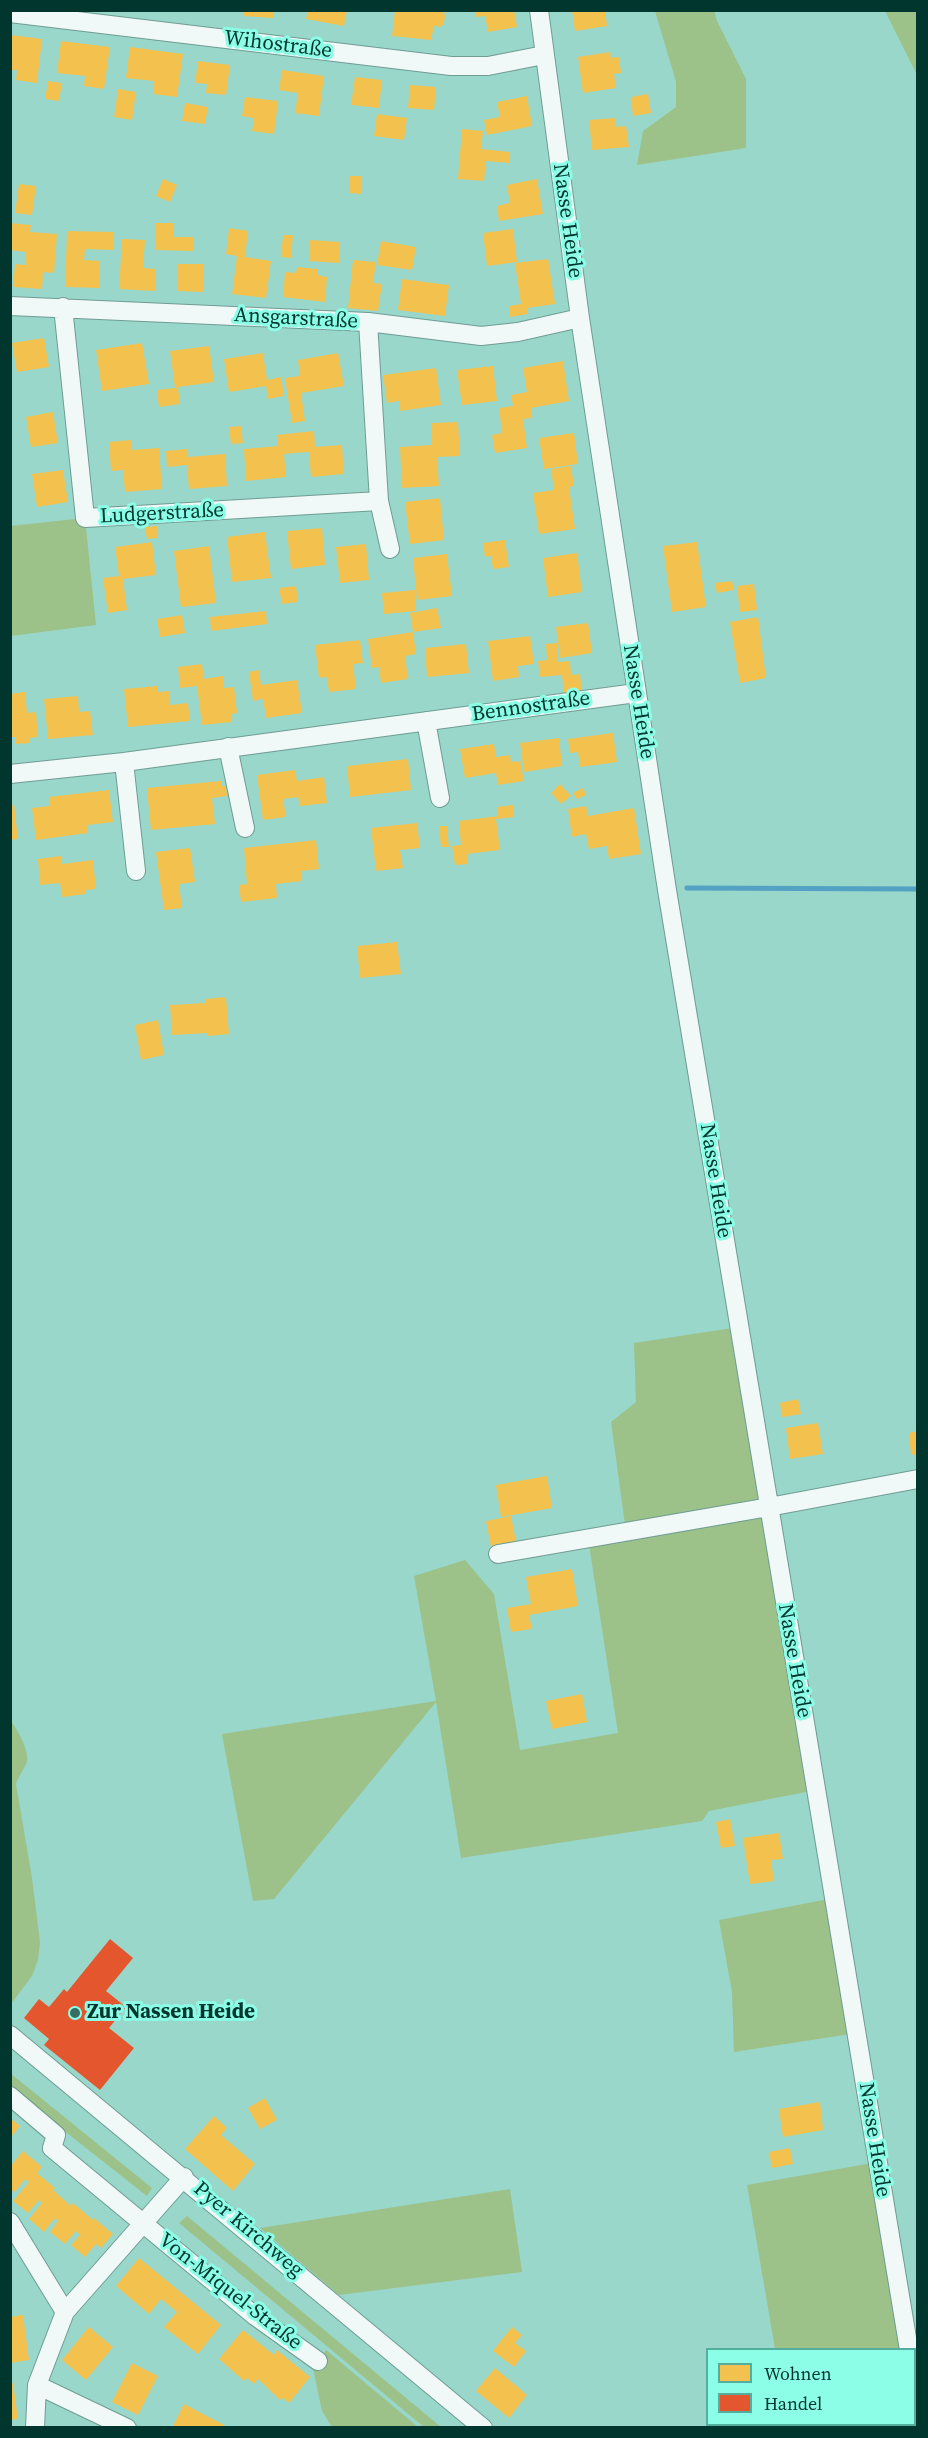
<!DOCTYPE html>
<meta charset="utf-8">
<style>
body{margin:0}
#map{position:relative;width:928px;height:2438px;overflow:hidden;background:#99d7cb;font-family:"Source Serif 4",serif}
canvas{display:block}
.frame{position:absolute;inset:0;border:12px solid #00362e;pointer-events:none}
.legend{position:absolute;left:706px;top:2348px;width:210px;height:78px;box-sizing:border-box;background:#8cfee7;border:2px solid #54ae9d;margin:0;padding:8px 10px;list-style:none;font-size:18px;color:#00362e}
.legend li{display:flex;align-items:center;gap:12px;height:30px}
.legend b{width:30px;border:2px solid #54ae9d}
</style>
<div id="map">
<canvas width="928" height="2438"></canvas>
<div class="frame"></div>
<ul class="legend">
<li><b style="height:16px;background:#f2c14e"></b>Wohnen</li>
<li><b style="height:16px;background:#e4572e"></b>Handel</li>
</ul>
</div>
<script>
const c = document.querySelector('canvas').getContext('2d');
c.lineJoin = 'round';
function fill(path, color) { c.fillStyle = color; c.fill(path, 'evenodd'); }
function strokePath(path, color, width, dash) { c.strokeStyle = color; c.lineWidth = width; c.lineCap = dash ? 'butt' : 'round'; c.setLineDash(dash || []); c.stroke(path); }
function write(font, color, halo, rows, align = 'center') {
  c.font = font + ' "Source Serif 4",serif'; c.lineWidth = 6; c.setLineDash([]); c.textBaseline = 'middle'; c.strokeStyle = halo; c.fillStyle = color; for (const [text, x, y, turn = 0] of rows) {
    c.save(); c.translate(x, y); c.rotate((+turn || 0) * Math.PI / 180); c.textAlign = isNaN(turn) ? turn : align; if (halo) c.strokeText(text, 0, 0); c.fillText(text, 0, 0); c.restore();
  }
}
fill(new Path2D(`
 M655 11H714L717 21 746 79V148L637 165 643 131 676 107V82Z
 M885 11H917V75Z
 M85 518 96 625 11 636 10 526Z
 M739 1327 816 1790 709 1811 702 1821 461 1858 436 1702 274 1899 253 1901 222 1734 436 1701 414 1576 465 1560 494 1594 520 1750 618 1733 588 1538 626 1532 611 1422 636 1402 634 1343Z
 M10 1720C17 1729 29 1749 27 1761 25 1769 18 1776 16 1784L32 1878 40 1942 38 1960 32 1976 11 2004Z
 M834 1898 857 2033 734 2052 732 1992 719 1920Z
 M10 2073 152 2188 147 2196 11 2089Z
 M878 2162 909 2349H775L747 2185Z
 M510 2189 522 2272 339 2295 260 2228Z
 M187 2216 441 2427H424L179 2223Z
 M326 2350 418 2427H332L322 2411 313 2368Z
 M915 2381 917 2398V2427L788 2428V2425L914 2424Z`), '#9cc289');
fill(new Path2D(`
 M243 10H274L273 18 243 16Z
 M308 10H347L344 26 306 19Z
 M395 10H448V13L442 12 445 15 444 23 441 27 434 26 431 40 392 36Z
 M475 10H514L517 27 488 32 485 16 476 17Z
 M572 10H605L607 26 575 31Z
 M10 35 42 39 37 83 16 80 17 70H10Z
 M61 41 110 47 104 89 84 86 85 76 57 73Z
 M130 47 183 54 177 97 153 94 154 81 126 78Z
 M610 52 611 58 619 57 621 73 614 74 616 88 583 93 578 57Z
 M198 61 230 65 226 95 206 93 207 84 195 83Z
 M282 70 324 76 319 116 295 113 298 93 279 90Z
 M355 77 382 80 379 108 351 105Z
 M48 81 62 83 59 101 45 99Z
 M410 85 436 87 434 110 408 108Z
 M118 89 136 92 132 120 114 117Z
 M648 94 651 113 633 116 631 97Z
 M527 96 532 126 487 135 484 120 500 117 497 102Z
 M245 97 278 101 274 134 252 131 254 118 242 116Z
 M185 103 208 107 205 124 182 121Z
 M377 114 407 118 404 140 374 136Z
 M615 118V127L626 126 629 147 592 150 589 120Z
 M462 129 483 131 481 149 510 152 509 163 486 161 484 181 458 179Z
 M350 176H362L361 194 349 193Z
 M163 179 177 185 170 202 156 196Z
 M537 179 543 214 499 221 497 206 510 203 507 185Z
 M19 184 36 186 32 215 15 213Z
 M10 223 31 225 30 232 57 234 54 273 43 272 42 289 13 287 15 264 25 265 26 252 10 250Z
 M155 223H174V237H194V251L155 250Z
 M229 228 248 231 245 257 271 261 266 298 232 294 237 256 226 254Z
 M513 229 517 262 487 266 483 233Z
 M67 231 114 232 113 250 85 249 84 260 100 261 99 288 65 287Z
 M283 235H293L291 258 281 257Z
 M122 239 145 240 143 268 156 269 155 291 119 289Z
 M310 240 340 242 339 263 309 261Z
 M381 241 416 247 412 270 377 265Z
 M548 259 555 304 527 308 528 314 510 317 509 306 521 304 515 263Z
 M353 260 376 262 373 283 382 284 378 311 348 308Z
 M177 264H204V292L177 291Z
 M297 267 318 269 317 275 327 277 325 302 283 297 285 272 296 273Z
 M402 279 449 285 445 316 398 310Z
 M44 338 49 367 17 372 12 343Z
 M142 343 149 384 102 391 96 350Z
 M209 346 214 382 178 387 180 404 159 407 157 390 175 388 170 351Z
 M263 353 267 380 281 377 284 396 268 399 266 386 229 392 224 359Z
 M338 353 344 386 301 393 305 421 292 423 285 378 300 376 298 360Z
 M563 361 569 401 531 408 532 418 523 419 527 448 495 453 492 435 502 433 499 408 513 406 511 395 527 392 523 368Z
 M493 366 497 401 462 405 457 370Z
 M436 368 441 405 400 411 399 401 387 403 383 375Z
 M53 412 58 443 31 447 26 417Z
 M458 422 460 456 437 457 439 486 402 488 400 447 432 445V423Z
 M241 426 243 443 231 444 229 427Z
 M314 431 315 447 342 445 344 474 311 477 309 452 294 453 284 454 286 477 246 481 244 449 278 446 277 435Z
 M574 433 578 464 544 469 539 438Z
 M131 440 132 450 159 448 162 489 125 492 123 470 111 471 109 442Z
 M187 449V457L225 454 227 486 189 489 187 465 167 467 166 451Z
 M571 466 574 486 569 487 575 529 539 534 533 493 554 490 551 469Z
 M63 470 68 502 37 507 32 474Z
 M440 498 444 540 410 544 405 502Z
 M157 526V538L147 539 145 527Z
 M322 528 325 565 291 569 287 531Z
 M265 532 271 578 232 582 227 537Z
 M505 540 509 567 493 569 491 556 485 557 483 543Z
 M152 542 156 575 123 579 127 610 108 613 103 578 119 576 115 547Z
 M697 542 706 607 672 612 663 546Z
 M366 544 369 580 340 583 336 547Z
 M209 546 216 603 181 607 174 551Z
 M577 553 582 592 548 597 543 558Z
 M447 554 452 596 417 600 413 558Z
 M732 581 734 590 717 593 715 583Z
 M754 584 757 610 740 612 737 586Z
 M296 586 298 602 282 604 279 588Z
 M415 590 416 611 384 614 382 593Z
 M437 608 441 628 413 632 410 613Z
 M266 611 267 624 211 631 210 617Z
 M182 615 185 633 160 637 157 619Z
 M758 617 766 678 740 683 730 622Z
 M588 623 592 653 560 658 556 627Z
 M413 632 416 654 405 656 408 679 381 683 379 667 372 668 368 639Z
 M530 636 534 664 518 666 519 677 493 681 488 641Z
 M360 640 363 663 353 664 356 689 329 692 327 677 319 678 315 645Z
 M557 643 558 662 570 661 571 675 580 674 582 693 564 694 562 675 540 677 538 661 547 660 546 644Z
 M466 644 469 673 427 677 425 648Z
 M202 664 204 679 223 676 224 688 234 687 237 713 231 714 232 722 202 725 197 686 180 688 178 667Z
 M259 670 261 685 297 680 302 713 266 718 263 699 253 701 249 672Z
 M158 686V692L169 691 170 705 188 703 190 721 128 727 124 689Z
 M25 692 27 713 36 712 38 737 29 738 30 743 16 744 15 737H10V694Z
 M78 696 79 712 90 711 93 735 48 739 44 699Z
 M613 733 617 762 580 767 578 752 570 753 568 739Z
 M559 738 562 766 524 772 520 743Z
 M494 744 496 757 510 755 511 762 520 761 524 781 498 785 496 773 465 778 460 749Z
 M408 759 411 790 350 797 347 766Z
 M295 770 297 781 324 777 327 803 300 806 298 797 283 799 286 817 263 820 257 775Z
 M221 781V786H226L227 796 212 798 215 824 151 830 147 788Z
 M560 784 571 796 561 804 551 793Z
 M583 788 586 795 577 799 573 793Z
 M109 790 113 822 87 825 88 833 36 840 32 808 50 806 49 797Z
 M10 805H14L18 839 10 840Z
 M513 805 514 817 496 819 500 850 467 854 468 864 455 865 452 846 461 845 459 821 498 816 497 807Z
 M586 806 588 816 634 808 641 854 609 859 607 846 589 849 586 834 572 837 568 809Z
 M417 823 420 848 400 850 403 868 376 871 371 828Z
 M439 826H447L449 847H441Z
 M316 840 319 869 301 871 302 881 276 884 277 898 241 902 239 885 247 884 244 848Z
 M190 848 195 882 179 884 182 908 164 910 156 852Z
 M61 856 62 864 93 860 96 889 85 890V894L62 897 60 883 40 885 38 859Z
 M397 942 401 974 360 978 357 946Z
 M226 997 229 1034 208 1036V1033L172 1035 170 1005 206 1003V999Z
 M158 1020 164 1055 141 1060 135 1025Z
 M798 1399 801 1414 782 1417 780 1403Z
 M818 1423 823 1454 790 1459 786 1428Z
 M918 1431V1454L911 1455 909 1433Z
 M547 1476 552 1508 501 1517 496 1485Z
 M511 1516 517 1547 492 1552 486 1521Z
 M572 1569 578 1606 529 1615 532 1629 511 1632 507 1608 531 1604 526 1577Z
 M582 1694 587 1722 552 1729 546 1701Z
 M730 1819 735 1846 721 1848 716 1822Z
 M779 1833 783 1859 771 1860 774 1881 750 1884 743 1838Z
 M265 2098 277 2120 260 2129 248 2108Z
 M820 2102 823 2130 783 2137 779 2109Z
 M214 2116 227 2128 221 2135 255 2164 233 2191 185 2149Z
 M10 2118 20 2126 10 2138Z
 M790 2148 793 2164 772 2168 769 2152Z
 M23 2151 42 2167 37 2173 55 2188 53 2190 71 2206 73 2203 93 2220 94 2218 113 2234 101 2248 96 2244 85 2257 71 2245 80 2235 76 2231 65 2244 50 2232 58 2221 55 2218 44 2232 29 2219 42 2203 39 2200 28 2213 13 2201 29 2182 25 2179 15 2192 10 2189V2167Z
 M139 2258 221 2325 198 2354 164 2327 177 2312 161 2299 149 2314 116 2286Z
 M23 2315 29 2360 10 2363V2317Z
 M89 2327 113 2347 86 2380 62 2360Z
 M512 2327 522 2335 515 2343 526 2351 514 2367 493 2351Z
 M243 2330 274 2355 277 2350 310 2377 289 2403 283 2398 280 2400 258 2379 254 2384 247 2378 244 2381 219 2359Z
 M132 2363 158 2376 138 2415 112 2402Z
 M495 2368 527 2395 509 2418 476 2391Z
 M13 2383 18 2419 10 2420V2384Z
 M184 2404 224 2425 222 2428H172Z`), '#f2c14e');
fill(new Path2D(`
 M110 1939 133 1958 106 1991 126 2007 109 2028 134 2048 100 2090 44 2045 49 2039 24 2018 39 1999 49 2007 64 1989 67 1992Z`), '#e4572e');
strokePath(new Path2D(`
 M687 888 918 889`), '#53a2c3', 5);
const minor = new Path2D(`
 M539 10 580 318 667 890 909 2350
 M10 13 451 66H488L544 55
 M10 306 368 322 481 336 518 332 580 318
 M63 307 85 518 379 501
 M368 322 379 501 390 549
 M426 721 440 798
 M228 747 245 828
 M124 762 136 871
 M10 774 124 762 636 693
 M498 1554 769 1507 918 1479
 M10 2035 483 2428
 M10 2096 56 2135 52 2148 255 2316 318 2361
 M10 2222 65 2312
 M914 2381 918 2398
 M37 2385 127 2428
 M35 2428 37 2385 65 2312 184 2177`);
strokePath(minor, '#6f9c93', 20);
strokePath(minor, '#f0f9f7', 18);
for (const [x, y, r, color] of [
 [75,2013,6,"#366e65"]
]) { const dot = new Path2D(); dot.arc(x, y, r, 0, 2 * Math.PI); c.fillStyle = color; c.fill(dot); strokePath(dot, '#8cfee7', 2); }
write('21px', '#00362e', '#8cfee7', [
 ["Wihostraße",278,45,7],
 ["Nasse Heide",567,221,82],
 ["Ansgarstraße",296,319,3],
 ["Ludgerstraße",162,514,-3],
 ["Nasse Heide",638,702,81],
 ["Bennostraße",531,707,-8],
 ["Nasse Heide",715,1181,81],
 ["Nasse Heide",794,1661,80],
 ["Nasse Heide",874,2140,81],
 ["Pyer Kirchweg",248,2230,40],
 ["Von-Miquel-Straße",230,2292,38]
]);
write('bold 21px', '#00362e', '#8cfee7', [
 ["Zur Nassen Heide",87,2013]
], 'left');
</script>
